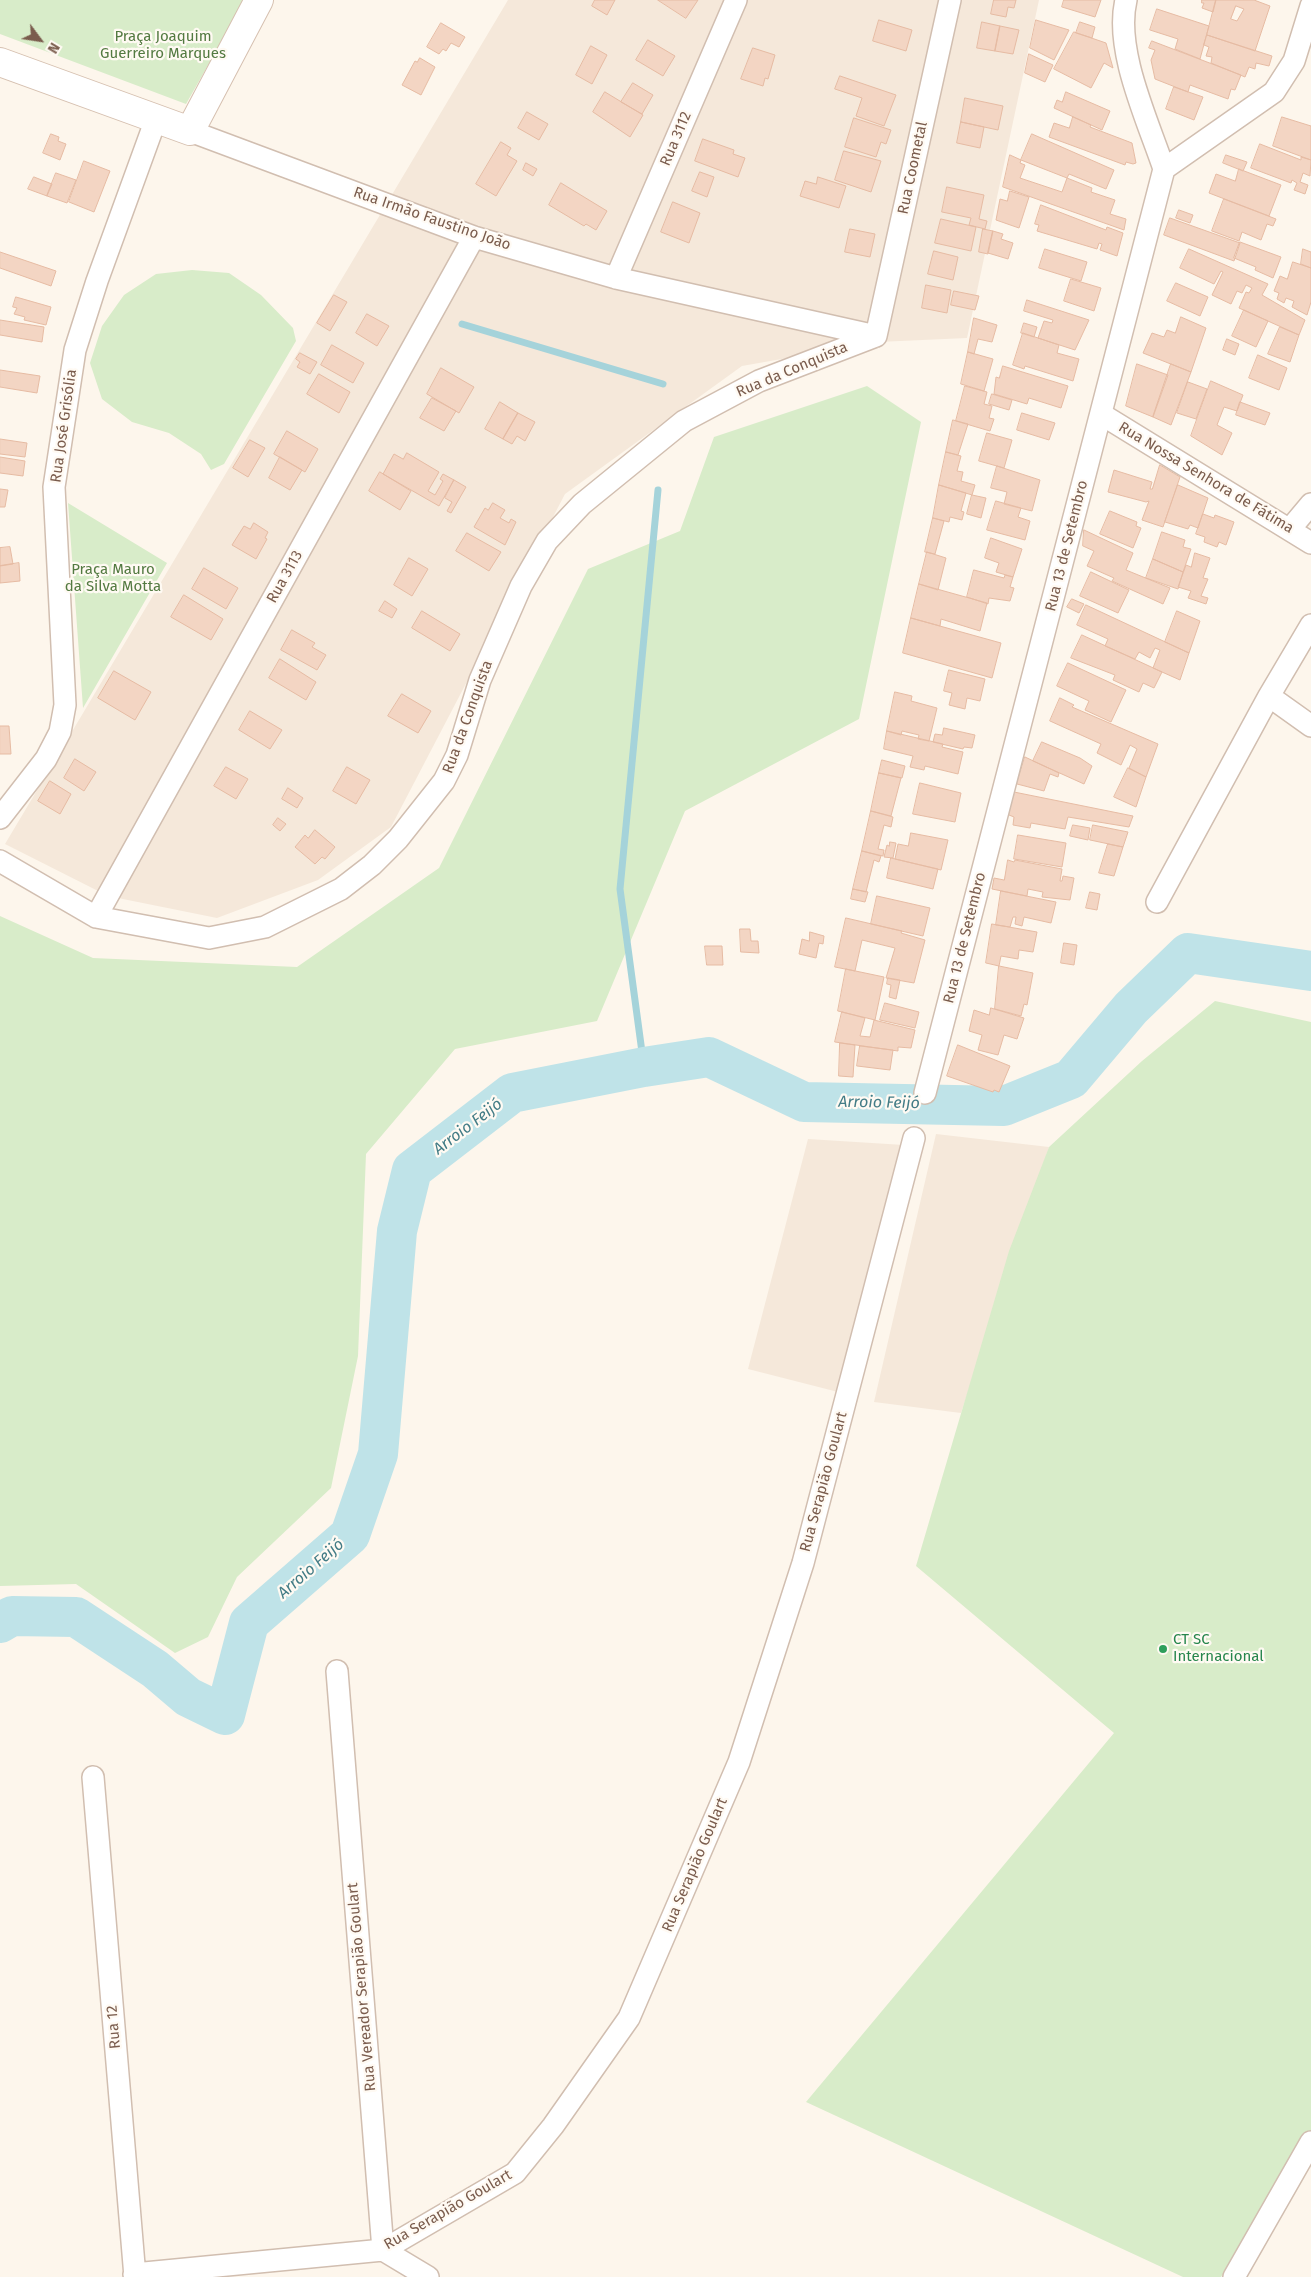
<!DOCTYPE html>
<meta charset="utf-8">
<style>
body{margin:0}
#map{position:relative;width:1311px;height:2277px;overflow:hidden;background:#fdf6ec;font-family:"Fira Sans",sans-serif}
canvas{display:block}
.north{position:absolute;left:15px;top:15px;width:50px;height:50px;-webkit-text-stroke:4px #fffaf3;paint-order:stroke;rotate:121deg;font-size:14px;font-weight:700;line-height:20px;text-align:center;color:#7a5c4d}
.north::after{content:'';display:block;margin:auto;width:18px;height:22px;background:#7a5c4d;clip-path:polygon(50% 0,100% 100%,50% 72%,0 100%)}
</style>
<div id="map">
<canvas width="1311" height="2277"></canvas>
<div class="north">N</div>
</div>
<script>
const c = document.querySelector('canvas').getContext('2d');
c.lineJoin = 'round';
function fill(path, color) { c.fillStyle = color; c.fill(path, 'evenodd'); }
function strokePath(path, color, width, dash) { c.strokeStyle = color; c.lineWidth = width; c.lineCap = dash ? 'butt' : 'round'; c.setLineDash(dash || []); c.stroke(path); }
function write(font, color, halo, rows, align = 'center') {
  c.font = font + ' "Fira Sans",sans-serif'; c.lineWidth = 4.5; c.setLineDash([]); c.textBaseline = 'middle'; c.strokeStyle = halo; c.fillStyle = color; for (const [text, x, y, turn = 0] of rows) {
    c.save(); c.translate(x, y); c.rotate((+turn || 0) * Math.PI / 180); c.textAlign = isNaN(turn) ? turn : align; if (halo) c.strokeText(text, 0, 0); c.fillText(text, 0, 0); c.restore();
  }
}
fill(new Path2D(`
 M508 0H1039L967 338 878 342 742 366 565 494 391 827 318 880 217 918 108 896 5 844Z
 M936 1134 1049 1147 961 1413 874 1402Z
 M808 1139 904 1145 842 1393 748 1369Z`), '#f5e8da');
fill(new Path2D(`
 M0 0H245L186 104 0 34Z
 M192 270 229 273 261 295 293 328 296 341 224 464 211 470 201 454 169 433 132 422 102 399 90 363 102 326 124 295 156 274Z
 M867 386 921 422 859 719 685 811 597 1021 455 1049 366 1154 358 1356 331 1488 237 1577 208 1637 175 1653 76 1584 0 1586V916L93 958 297 967 439 868 588 569 680 531 714 437Z
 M68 503 167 563 83 708Z
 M1215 1001 1311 1022V2131L1221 2277H1183L806 2102 1114 1733 916 1566 1009 1251 1049 1147 1142 1061Z`), '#d8ecc9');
strokePath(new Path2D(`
 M462 324 663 384
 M644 1067 620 889 658 490`), '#a5d3da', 7);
strokePath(new Path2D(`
 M0 1623 12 1616 76 1617 155 1669 188 1697 225 1715 249 1623 350 1535 378 1454 397 1231 412 1170 512 1093 644 1067 709 1057 804 1102 1004 1106 1071 1079 1131 1008 1188 953 1311 971`), '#bfe3e8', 40);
const building = new Path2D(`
 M595 0H615L607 15 592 6Z
 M658 0H698L686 18Z
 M994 0H1016L1014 8 1008 7 1006 17 991 14Z
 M1064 0H1101L1095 17 1062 7Z
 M1202 0H1216L1213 12 1202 8 1204 3H1202Z
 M1216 0H1254L1270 6 1255 51 1207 35ZM1236 6 1244 9 1237 21 1231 19Z
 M1157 9 1209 26 1200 59 1175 49 1178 39 1150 30Z
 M879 20 912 30 906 51 873 41Z
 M1036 20 1069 30 1054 60 1030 48Z
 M982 22 1000 26 995 51 977 48Z
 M1080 22 1095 27 1092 38 1076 33Z
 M441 23 465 37 459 47 451 43 446 51 443 49 439 54 427 47Z
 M1000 26 1019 30 1013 54 995 51Z
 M1074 32 1106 43 1113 68 1104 63 1091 88 1054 69Z
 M1207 35 1272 56 1269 66 1256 63 1255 69 1249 67 1245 77 1211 63 1212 57 1206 56 1209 47 1204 45Z
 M648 40 675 56 663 76 636 60Z
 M1152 41 1241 75 1235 90 1231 89 1228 99 1190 85 1188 92 1155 79 1151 60 1155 50 1149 48Z
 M591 46 607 55 592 84 576 75Z
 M753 48 775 55 768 79 765 78 763 86 741 79Z
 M1029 54 1053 65 1045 82 1025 73Z
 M420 58 435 67 421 95 402 85 415 61 417 62Z
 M840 76 896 95 884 126 856 116 862 98 835 89Z
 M633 83 653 95 642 114 621 102Z
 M1174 87 1203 97 1194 120 1166 109Z
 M605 92 643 115 630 137 593 112Z
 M1066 92 1110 111 1102 130 1054 108 1057 100 1062 102Z
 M965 98 1003 106 998 130 961 122Z
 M527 112 548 124 539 140 518 128Z
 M1073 117 1091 125 1090 127 1132 143 1136 163 1133 164 1126 162 1125 165 1049 137 1054 123 1069 128Z
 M1282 117 1311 126V160L1273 146Z
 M854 118 891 130 886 144 881 142 876 157 845 147Z
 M961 122 984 127 980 148 957 143Z
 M51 134 59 137 58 141 66 144 60 160 43 153Z
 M1032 134 1114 170 1106 189 1069 174 1067 178 1021 160Z
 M703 139 734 150 733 154 745 158 738 177 695 161Z
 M501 142 511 148 507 155 517 161 496 196 476 184Z
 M1260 144 1301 160V157L1311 160 1310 176 1303 173 1300 182 1308 185 1305 194 1294 190 1297 183 1292 180 1291 183 1251 168Z
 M844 151 881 161 871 192 835 180Z
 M1010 155 1021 160 1020 163 1025 165 1020 178 1062 192 1067 178 1092 188 1091 192 1115 200 1110 214 1126 219 1124 230 1003 187Z
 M1226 155 1247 162 1243 171 1223 163Z
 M84 161 110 171 94 212 69 202Z
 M526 163 537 169 533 176 523 170Z
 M1239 169 1281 185 1269 216 1209 193 1216 174 1235 181Z
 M700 172 714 177 707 197 692 191Z
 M56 173 76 180 67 203 47 196Z
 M34 177 52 184 47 196 28 189Z
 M818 177 846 186 839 208 800 196 805 181 816 184Z
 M561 183 607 211 596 230 586 224 584 226 549 205Z
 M947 187 984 195 979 219 987 221 985 229 969 225 971 218 942 212Z
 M1010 191 1029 197 1019 228 996 220 1000 199 1007 201Z
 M1224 199 1276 219 1273 226 1267 224 1261 240 1242 232 1239 241 1212 231Z
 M673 202 700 213 689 243 661 232Z
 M1041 205 1106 230 1107 227 1123 233 1117 256 1100 250 1102 244 1099 243 1097 249 1037 231 1039 225 1035 224Z
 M1179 210 1193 215 1190 223 1176 218Z
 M1170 218 1240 243 1234 261 1164 235Z
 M941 219 976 227 971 251 935 243Z
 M850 229 875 234 870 257 845 252Z
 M983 229 993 231 988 254 979 252Z
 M993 231 1003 234 1001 239 1013 243 1008 259 988 253Z
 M1240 242 1281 257 1273 278 1255 270 1256 267 1234 258Z
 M1045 249 1087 262 1081 281 1039 268Z
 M1189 249 1268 284 1262 295 1305 320 1299 335 1239 308 1246 292 1249 293 1252 288 1246 285 1242 293 1237 291 1231 304 1212 295 1223 272 1221 271 1214 284 1180 268Z
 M1303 249 1311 252V268L1301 264Z
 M934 251 958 257 953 280 928 274Z
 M0 252 56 271 51 286 0 268Z
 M1293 262 1311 268V302L1307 315 1292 307 1294 301 1286 298 1284 303 1277 299 1279 293 1274 291 1280 276 1287 279Z
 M1071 279 1101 288 1094 311 1064 301Z
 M1176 283 1208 297 1200 316 1167 301Z
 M926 285 951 290 947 313 922 308Z
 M954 291 979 296 975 310 951 305Z
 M334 295 347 302 330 331 317 323Z
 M16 297 51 307 46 325 24 320 25 317 14 314 17 308 13 307Z
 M1027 300 1089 320 1075 350 1038 338 1044 321 1052 323 1053 320 1024 311Z
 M1244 310 1268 321 1256 347 1232 336Z
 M367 314 389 326 377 346 356 333Z
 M1181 317 1206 328 1191 372 1143 353 1152 333 1164 337 1167 330 1175 333Z
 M974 318 997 325 992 342 978 339 974 354 968 352Z
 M0 320 44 327 42 342 0 335Z
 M1024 323 1037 327 1034 337 1021 333Z
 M1280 327 1299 335 1290 362 1268 354Z
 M1023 333 1059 345 1057 353 1079 359 1073 381 1025 366 1024 369 1013 365Z
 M1227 339 1239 344 1235 355 1223 350Z
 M332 345 364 363 353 383 321 365Z
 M968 352 993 359 984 391 961 384Z
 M300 353 317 362 310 374 297 367 300 362 296 359Z
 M1258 355 1287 368 1279 390 1249 378Z
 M1137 364 1168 375 1153 417 1126 406Z
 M1171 364 1191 372 1171 425 1153 417Z
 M1003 366 1068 386 1061 408 1029 398 1027 404 994 394 996 377 999 378Z
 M441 368 474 387 459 413 427 394Z
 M0 370 40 376 37 393 0 387Z
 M319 374 350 392 339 413 307 394Z
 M1211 381 1243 395 1237 411 1224 407 1217 425 1232 433 1222 455 1191 436Z
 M1188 382 1207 389 1196 419 1177 413Z
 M965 386 987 392 984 404 992 406 989 418 994 419 990 431 956 421Z
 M992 394 1012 400 1009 410 989 404Z
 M432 398 456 411 444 431 420 418Z
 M500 402 518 413 503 439 485 429Z
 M1240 402 1270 413 1265 425 1236 415Z
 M518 413 535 422 525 441 517 436 512 444 503 439Z
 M1022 413 1055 423 1049 440 1017 430Z
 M953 420 968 424 958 455 946 452Z
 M287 431 318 449 305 472 274 454Z
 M987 433 1012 440 1004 468 979 461Z
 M0 439 27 443 25 457 0 454Z
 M250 440 265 448 248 477 233 468Z
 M946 452 961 456 957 471 963 472 961 481 975 485 972 495 939 485Z
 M407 453 439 472 428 491 435 495 443 481 440 479 443 474 454 480 439 506 383 474 394 454 403 459Z
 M0 457 25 461 23 476 0 473Z
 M280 457 302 470 290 490 269 478Z
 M1160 465 1180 477 1163 527 1142 520 1149 501 1146 502 1108 492 1114 470 1152 482 1150 489H1152Z
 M997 466 1040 480 1032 511 1004 504 1007 492 991 488Z
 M380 472 411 491 400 510 369 491Z
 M454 480 466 487 451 513 447 511 452 502 445 498Z
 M939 485 966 493 961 511 964 512 962 520 950 517 949 522 933 518Z
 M1178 485 1208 498 1198 528 1190 525 1188 529 1165 522Z
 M0 489 8 490 5 507H0Z
 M972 495 986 498 981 518 967 514Z
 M996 501 1021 508 1018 517 1030 521 1025 540 987 530Z
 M493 503 505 510 500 518 509 523 511 519 516 522 505 545 474 527 485 508 488 510Z
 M1110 511 1137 522 1136 526 1141 528 1133 548 1100 534Z
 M1203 514 1214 518 1215 515 1234 522 1226 545 1219 542 1217 547 1204 542 1205 537 1196 534Z
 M933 518 944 521 935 554 925 552Z
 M254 523 268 532 265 538 267 539 256 559 232 545 244 526 250 529Z
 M1084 530 1133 553 1126 570 1170 588 1163 604 1112 581 1114 578 1087 566 1094 551 1083 546Z
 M1162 532 1185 540 1183 547 1191 549 1183 572 1153 559Z
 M467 533 501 552 489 571 456 551Z
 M991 538 1022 549 1013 577 996 572 999 563 985 558Z
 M10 547 13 564 0 566V548Z
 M927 552 946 558 938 590 919 584Z
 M1195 553 1210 558 1203 578 1208 579 1201 596 1208 598 1206 604 1188 598 1191 591 1178 587 1186 565 1191 567Z
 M409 558 428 569 412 596 394 585Z
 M1153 559 1183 572 1178 589 1146 578Z
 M19 563 20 581 0 583V566Z
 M204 568 238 588 226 609 192 589Z
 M974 570 1004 578 1005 575 1013 577 1010 587 1014 588 1010 601 989 598 988 604 967 597Z
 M1091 572 1129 590 1118 613 1080 596Z
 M919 584 987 603 980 631 941 619 940 626 911 618Z
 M184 595 223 619 211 640 171 617Z
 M1072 599 1084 604 1079 613 1067 607Z
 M385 601 397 609 392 618 379 611Z
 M1086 605 1189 653 1180 680 1153 668 1160 650 1155 648 1150 658 1139 652 1135 659 1105 646 1108 639 1077 625Z
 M422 611 460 634 450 651 412 628Z
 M1177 611 1200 621 1189 653 1165 642Z
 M911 618 1001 643 992 678 903 653Z
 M292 630 315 643 312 647 326 655 317 670 281 650Z
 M1082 635 1162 672 1154 688 1143 683 1139 692 1113 680 1115 675 1071 658Z
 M280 659 316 682 306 700 269 678Z
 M1068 663 1126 690 1111 722 1085 710 1089 701 1057 686Z
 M949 670 985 679 980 701 967 698 965 709 949 705 952 693 944 691Z
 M114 671 151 692 135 720 98 698Z
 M895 692 912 696 911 701 937 708 929 741 918 739 919 735 902 731 901 735 887 731Z
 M402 694 431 711 418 733 388 716Z
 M1060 698 1074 705 1072 707 1158 744 1146 777 1129 768 1137 749 1130 745 1121 765 1097 753 1101 744 1050 721Z
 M250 711 282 730 270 749 239 730Z
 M0 726H9L11 754H0Z
 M944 728 975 735 972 748 964 747 963 749 933 742 935 734 942 735Z
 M887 731 943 744 942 747 963 752 958 774 925 766 924 770 910 767 913 756 884 749Z
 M1042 742 1080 758 1092 766 1084 784 1033 761Z
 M1025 757 1059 773 1058 777 1050 774 1044 791 1017 784Z
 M75 759 96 772 84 791 64 778Z
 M882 760 905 766 902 778 879 773Z
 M226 767 248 779 236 799 214 786Z
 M347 767 370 780 356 804 333 791Z
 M1128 768 1146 777 1136 807 1114 797Z
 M879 773 901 778 891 816 871 811Z
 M50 781 71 794 60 814 38 801Z
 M920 783 961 793 955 822 913 814Z
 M288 788 303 798 297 808 282 799Z
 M1014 792 1133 816 1129 827 1068 817 1065 829 1031 823 1030 828 1013 825 1014 817 1009 815Z
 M871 811 893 817 891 827 884 825 878 849 884 850 883 856 862 851Z
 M278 818 286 824 280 831 273 825Z
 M1073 825 1090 828 1088 840 1070 836Z
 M1093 825 1128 832 1123 847 1090 840Z
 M315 830 335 847 325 859 322 857 315 864 295 847 305 835 308 838Z
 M911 833 948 840 941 870 895 859 898 844 908 846Z
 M1018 835 1066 843 1062 867 1014 859Z
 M890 842 896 843 893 858 884 857 887 845 889 846Z
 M1108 844 1123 847 1114 876 1099 873Z
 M862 851 881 856 879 862 874 860 866 892 853 889Z
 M891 858 938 869 933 889 887 878Z
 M1008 860 1014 862 1015 860 1062 869 1060 881H1062L1063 876 1074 878 1070 900 1042 897 1043 892 1028 889 1027 896 992 889 994 878 1004 880Z
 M853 889 868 892 865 902 851 899Z
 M1001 891 1056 902 1051 923 1024 917 1022 926 1015 924 1016 917H1013L1010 927 996 925Z
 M1090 892 1100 894 1097 910 1086 908Z
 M877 896 930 908 923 936 871 924Z
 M846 918 902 931 901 933 925 940 914 983 886 978 895 948 862 940 855 971 835 967Z
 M992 924 1037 932 1033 952 1019 950 1018 959 1001 956 999 966 986 963Z
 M740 929H750L751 941H758L759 953 741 952Z
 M810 932 824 936 823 944 819 943 816 958 799 954 802 939 809 941Z
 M1064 943 1077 945 1074 965 1061 963Z
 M705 946H722L723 965H707Z
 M999 966 1033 973 1027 1005 1024 1004 1021 1016 995 1009Z
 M846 969 884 977 875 1020 838 1011Z
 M888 978 900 980 896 999 889 997 891 985 887 984Z
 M885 1003 919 1012 915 1028 880 1020Z
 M991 1008 1024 1018 1017 1039 1004 1035 998 1055 978 1050 982 1035 969 1031 974 1010 989 1015Z
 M842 1012 865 1018 860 1036 870 1037 874 1020 915 1030 911 1048 898 1047V1051L835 1042Z
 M840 1043 855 1045 853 1077 839 1076Z
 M958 1045 1010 1066 999 1092 994 1090 993 1092 947 1076Z
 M860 1046 893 1050 890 1070 857 1066Z`);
fill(building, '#f3d5c3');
strokePath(building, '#e6bba3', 1);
const street = new Path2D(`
 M190 131 474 237 616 278 876 336
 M1164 169 1274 92 1294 61 1311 6
 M616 278 736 0
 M876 336 950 0
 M1101 414 1311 543
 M1290 529 1311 504
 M1269 696 1311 726
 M0 818 46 759 60 732 65 705 54 487 75 350 97 281 156 119
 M0 861 96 917 209 938 265 927 341 889 372 865 398 839 444 781 457 755 480 680 521 586 547 541 582 504 684 421 759 381 876 336
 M1157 902 1269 696 1311 625
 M96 917 474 237
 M925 1093 1164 169C1148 121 1114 50 1126 0
 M337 1671 383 2250 428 2277
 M93 1777 135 2277
 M134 2274 383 2250 515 2173 553 2126 629 2018 739 1762 803 1563 914 1138
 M1234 2277 1311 2142`);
const secondary = new Path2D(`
 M0 62 190 131 259 0`);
strokePath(street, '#d1beb0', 24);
strokePath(secondary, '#d6c0b0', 30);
strokePath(street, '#fff', 21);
strokePath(secondary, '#fff', 28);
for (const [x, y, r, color] of [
 [1163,1649,5,"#2e9e5b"]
]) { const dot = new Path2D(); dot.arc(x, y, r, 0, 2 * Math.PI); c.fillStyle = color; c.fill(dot); strokePath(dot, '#fffaf3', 2); }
write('15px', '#537a41', '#fffaf3', [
 ["Praça Joaquim",163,37],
 ["Guerreiro Marques",163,54],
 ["Praça Mauro",113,570],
 ["da Silva Motta",113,587]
]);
write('15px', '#7a5c4d', '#fffaf3', [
 ["Rua 3112",676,139,-67],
 ["Rua Coometal",913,168,-78],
 ["Rua Irmão Faustino João",432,219,19],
 ["Rua da Conquista",792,370,-23],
 ["Rua José Grisólia",64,426,-82],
 ["Rua Nossa Senhora de Fátima",1206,478,31],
 ["Rua 13 de Setembro",1067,546,-76],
 ["Rua 3113",285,577,-61],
 ["Rua da Conquista",468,717,-70],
 ["Rua 13 de Setembro",965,938,-76],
 ["Rua Serapião Goulart",824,1482,-75],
 ["Rua Serapião Goulart",695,1865,-67],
 ["Rua Vereador Serapião Goulart",362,1987,-95],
 ["Rua 12",114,2027,-95],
 ["Rua Serapião Goulart",448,2210,-30]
]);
write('15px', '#27864d', '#fffaf3', [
 ["CT SC",1173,1640],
 ["Internacional",1173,1657]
], 'left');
write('italic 16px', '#437c86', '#fffaf3', [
 ["Arroio Feijó",879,1103,1],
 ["Arroio Feijó",468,1127,-37],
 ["Arroio Feijó",311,1569,-41]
]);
</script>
